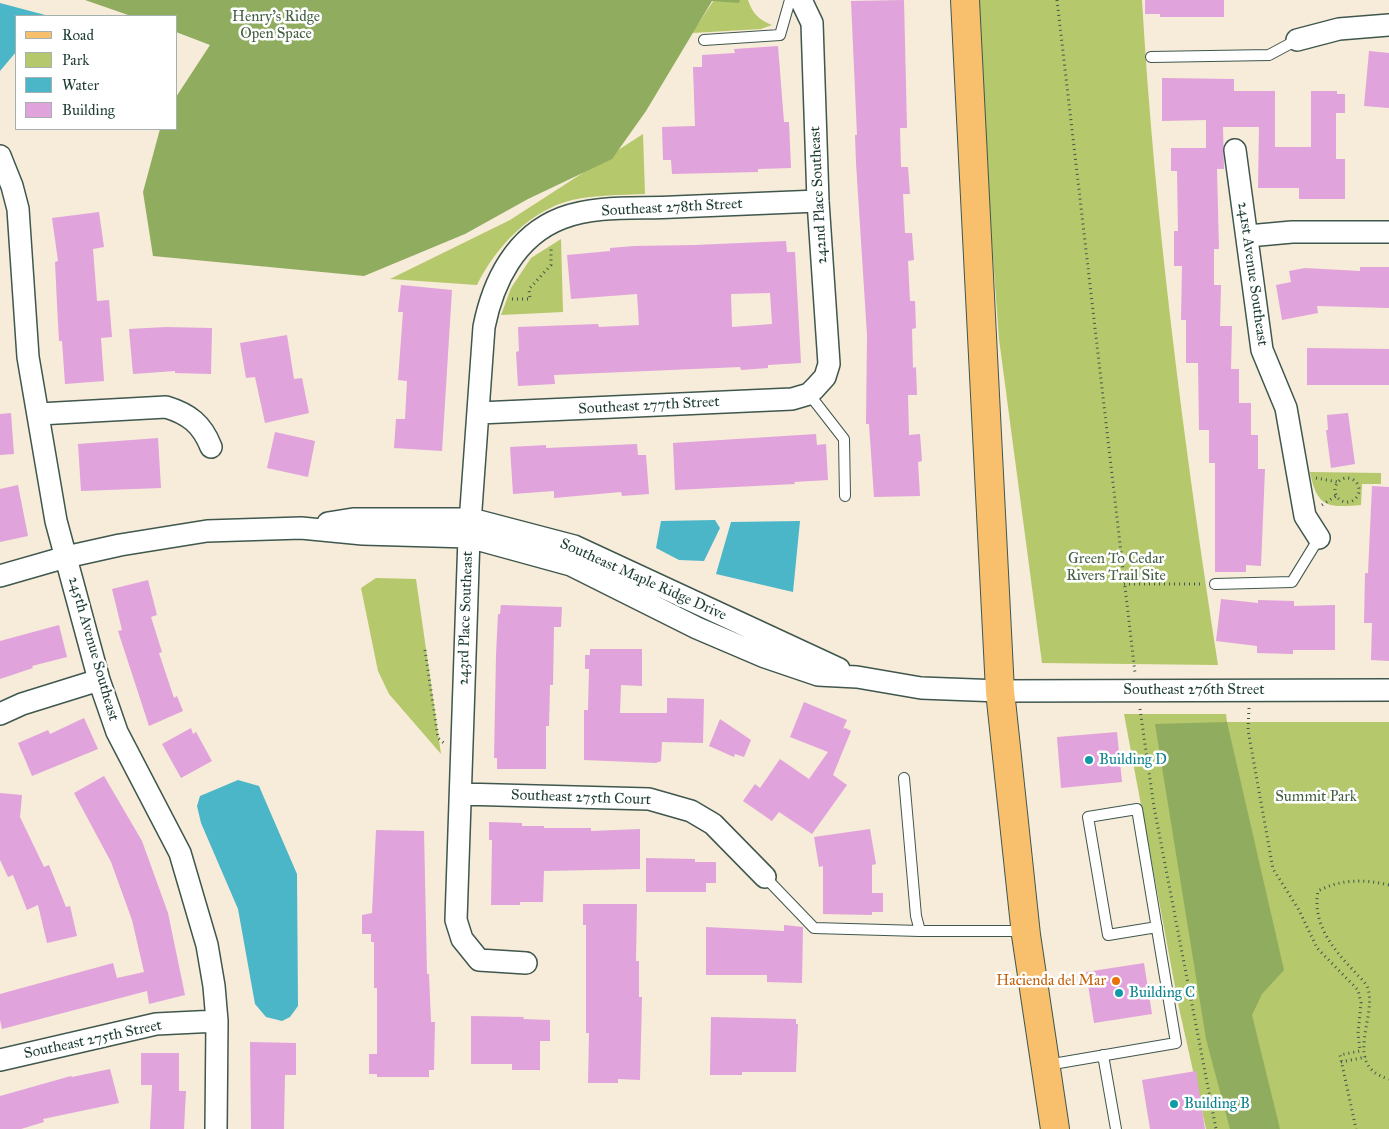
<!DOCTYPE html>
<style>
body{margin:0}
#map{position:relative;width:1389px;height:1129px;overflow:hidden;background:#f7ebd9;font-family:"IM FELL Great Primer",serif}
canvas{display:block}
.legend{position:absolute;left:15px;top:15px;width:162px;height:115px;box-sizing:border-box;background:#fff;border:1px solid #a5b1ae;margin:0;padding:6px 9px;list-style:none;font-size:15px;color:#1f3d34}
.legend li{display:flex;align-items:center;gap:10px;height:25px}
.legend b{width:25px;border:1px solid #a5b1ae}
</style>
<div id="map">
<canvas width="1389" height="1129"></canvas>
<ul class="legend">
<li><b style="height:6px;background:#f8bf6c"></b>Road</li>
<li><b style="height:14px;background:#b5c86b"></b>Park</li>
<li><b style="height:14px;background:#4cb6c9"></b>Water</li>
<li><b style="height:14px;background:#e0a3db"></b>Building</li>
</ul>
</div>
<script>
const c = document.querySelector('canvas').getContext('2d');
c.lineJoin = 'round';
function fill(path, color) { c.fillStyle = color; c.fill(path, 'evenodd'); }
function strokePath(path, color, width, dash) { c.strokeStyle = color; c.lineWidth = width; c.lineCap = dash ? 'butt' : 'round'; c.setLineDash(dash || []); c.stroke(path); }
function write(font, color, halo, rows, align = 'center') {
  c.font = font + ' "IM FELL Great Primer",serif'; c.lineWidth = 5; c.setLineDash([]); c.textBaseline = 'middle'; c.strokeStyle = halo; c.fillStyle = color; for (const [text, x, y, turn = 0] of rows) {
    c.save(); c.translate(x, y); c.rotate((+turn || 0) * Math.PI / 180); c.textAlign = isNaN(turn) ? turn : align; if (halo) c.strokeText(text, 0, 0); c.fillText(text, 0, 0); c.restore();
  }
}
fill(new Path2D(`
 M714 0H748C753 14 758 19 772 25L761 29 692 33Z
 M974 0H1142C1155 223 1184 444 1218 665L1042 663 999 339Z
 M643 134 645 194C621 195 596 195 572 200 530 210 495 248 477 285L390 279 510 220Z
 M561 239 563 312 501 315 511 288 531 258Z
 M1310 472 1381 473V484H1362L1361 505C1327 508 1317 507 1310 472Z
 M376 578 416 579 441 754 389 694 378 671 361 588Z
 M1124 714H1226L1227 722H1389V1129H1206L1179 1008Z`), '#b5c86b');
fill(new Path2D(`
 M85 0H740L739 3 712 1 646 111 612 159 528 199 465 234 364 276 153 256 143 192 160 129H176V97L210 45 176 32V16H131Z
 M1227 722 1284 970 1262 994 1252 1015 1280 1129H1230L1206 1039 1155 724Z`), '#90ac5f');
fill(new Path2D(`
 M0 3 49 16H16V52L0 71Z
 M715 520 720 528 704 561 679 560 656 548 661 521Z
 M800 521 793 592 716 574 731 522Z
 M238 780 259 786 297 874 298 1006 290 1017 282 1021 266 1017 255 1004 238 909 201 823 197 806 200 796Z`), '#4cb6c9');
fill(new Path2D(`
 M904 0 907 128H900L901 167H908L910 194H903L905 233H912L914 260 908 261 910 301H915L916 328 912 329 913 368 916 367 917 395H908L909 435 920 434 922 461 918 462 920 496 874 497 869 424H866L867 335 856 163 855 135H857L851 1Z
 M1145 0H1224V17H1160V14H1145Z
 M778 46 784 122H789L791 168 758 169V172L672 174 671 160H663L662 127 695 126 693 67H702V55L735 53 734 49Z
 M1369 51 1389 53V108L1364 106Z
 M1162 78 1234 79V91H1275V147H1311V91H1337V94H1345V113H1336V159H1345V199H1299V188H1258L1259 127H1223L1224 169H1217L1219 249H1214V285H1221L1220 326H1232L1231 369H1239V403H1251V435H1258V469H1265L1261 566 1246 565V572H1215V463H1209V430H1199L1198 363H1186V320H1181L1182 266H1174V231H1178L1177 171H1171V148H1206V120L1162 121Z
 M99 212 104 247 93 249 97 301 109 300 112 337 101 338 104 381 65 384 62 341H59L57 304 55 262 58 261 52 218Z
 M786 241 787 252H795L801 363 768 365V368L741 370 740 367 554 375 555 384 518 386 516 352 519 351 518 327 598 324 599 327 639 325 637 294 571 299 567 255 610 251V248L634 246 695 245ZM770 293 772 324 732 327 731 294Z
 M1360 267H1389V308L1317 306 1318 313 1282 320 1276 285 1291 282 1289 271 1305 268 1360 271Z
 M401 285 452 290 442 451 394 448 396 419H405L407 381 398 380 403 312H398Z
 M166 327 212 328 211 374 175 373V371L133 374 129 329Z
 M287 335 294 379 302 378 309 413 265 423 255 377 246 378 240 343Z
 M1307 348 1389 349V385H1307Z
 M11 413 14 454 0 455V414Z
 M1348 413 1355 464 1331 468 1326 430H1328L1327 415Z
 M275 432 315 441 308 477 267 468Z
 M816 434 817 445 826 444 828 480 794 482 795 484 675 490 673 443Z
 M158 438 161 488 81 491 78 444Z
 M637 444 638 455H646L649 494 622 496 621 492 554 498V491L513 494 510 447 546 445V448Z
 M18 485 28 536 0 542V489Z
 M1372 486 1389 487V661L1371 660 1372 623H1364L1365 573H1368Z
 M148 580 157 615 151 617 162 652 159 653 174 698 177 696 183 711 149 726 118 631 122 630 112 589Z
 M1221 599 1258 603V600L1294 601V606L1335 605V650H1293V654L1257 653V646L1216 641Z
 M501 605 562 607 561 627H554L553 685H550L549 726H546V769H497V758H494L496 655 498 614H500Z
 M59 625 67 657 32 666 33 668 0 679V641Z
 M590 649H642V686L621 685 620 713H667V698L704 699 703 743 662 742 661 761 656 763 584 760V710H588L589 669H585V655H590Z
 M804 702 847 720 843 729 845 728 851 731 833 775 847 785 812 834 779 812 772 821 743 801 755 784 760 788 780 759 809 779 828 752 790 737Z
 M84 718 98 749 32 776 18 743 48 730 50 734Z
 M720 719 751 740 744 757 735 754 734 757 709 746Z
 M191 728 193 734 196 732 212 761 181 778 162 744Z
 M1117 732 1122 782 1061 788 1057 737Z
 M104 776 142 841 168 913 185 995 149 1004 147 991 2 1029 0 1020V994L113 963 117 978 144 972 132 920 111 862 74 793Z
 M0 793 22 795 20 817 44 867 49 865 66 907 70 906 77 936 47 943 38 905 27 910 13 875 8 877 0 860Z
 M489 822 522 823V826H544V828H591V831L640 829V869L544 871 543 902H520V905H491L492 840H489Z
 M870 829 876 864 872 865V893H883V912H872V915L823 914V866L819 867 814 837Z
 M376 830 424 831 427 974H429L431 1022H435L434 1070H429V1077H377V1074H369V1054H377V988H374V942H371V934H362V915L372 913Z
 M646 858 695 859V862H716V883H706V892H646Z
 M583 904H637L636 961H639V997H642L640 1080 618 1079V1083H588L589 1033H586V925H583Z
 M784 925 803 927 802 983 767 982V975H706V927L784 931Z
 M1144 963 1152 1014 1094 1023 1086 972Z
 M471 1016 524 1017 523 1019 550 1020V1041H540V1070H512V1064H471Z
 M711 1017 796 1019V1024H798L796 1072H742V1075H710Z
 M250 1042 296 1043V1075H285L284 1129H251Z
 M141 1053H179V1091H186L184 1129H150L152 1085H141Z
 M110 1069 119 1103 43 1119 44 1122 21 1129H0V1096L71 1076 72 1077Z
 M1196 1071 1205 1129H1150L1142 1080Z`), '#e0a3db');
const lane = new Path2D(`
 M704 40 780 35 790 0
 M1151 57 1269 55 1297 40
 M809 394 844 439 845 496
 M1215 584 1292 582 1319 538
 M904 778 916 916 920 931H1025
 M765 877 814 928 920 931
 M1103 1055 1116 1129
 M1047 1065 1176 1043 1137 809 1088 817 1108 935 1157 927`);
const street = new Path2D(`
 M1297 40 1339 29 1389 25
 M1235 150 1262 350 1286 408 1305 516 1319 538
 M0 156 12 186 18 209 28 357 56 521 99 680 117 732 180 853 207 945 214 986 217 1021 216 1129
 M1248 236 1292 232H1389
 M479 413 792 399 809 394 815 388 825 377 829 364 818 201 812 23 801 0
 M39 414 166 407C189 414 202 424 211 447
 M328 523 353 519H471L574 546 839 669
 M0 576 66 557 120 545 207 531 301 528 363 534 469 537 571 565 697 628 765 657 818 675 857 677 921 688 1000 691 1389 690
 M0 714 22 704 99 680
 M461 794 649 799 691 811 713 824 765 877
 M526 963 479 960 462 939 456 920 469 537 484 327C493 282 515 236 562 218 596 205 638 209 674 207 722 205 770 203 818 201
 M0 1060 156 1024 217 1021`);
const primary = new Path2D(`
 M965 0 1000 691 1026 935 1055 1129`);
strokePath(lane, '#3f574d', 12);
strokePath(street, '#3f574d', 24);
strokePath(primary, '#3f574d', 30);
strokePath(new Path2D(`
 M1057 0 1135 673
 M512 299H530L529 289 551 265V246
 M1335 490a12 12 0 1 1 24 0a12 12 0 1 1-24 0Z
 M1316 478 1338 482
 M1322 505 1336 496
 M1124 584H1202
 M425 650 438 738 444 743
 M1249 708 1248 730 1273 869 1299 910 1317 948 1358 990 1361 1003 1358 1033 1360 1051 1340 1055 1356 1129
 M1140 709 1154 807 1216 1129
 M1389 885C1364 879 1341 879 1318 891 1312 924 1333 949 1354 971 1358 976 1366 982 1368 989 1377 1018 1342 1066 1389 1079
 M1341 1062 1366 1057`), '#3f574d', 3, [1, 4]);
strokePath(lane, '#fff', 10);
strokePath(street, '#fff', 21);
strokePath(primary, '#f8bf6c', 28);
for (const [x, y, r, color] of [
 [1089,760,5,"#0f9aa8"],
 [1116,981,5,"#e8710a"],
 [1119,993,5,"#0f9aa8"],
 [1174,1104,5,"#0f9aa8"]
]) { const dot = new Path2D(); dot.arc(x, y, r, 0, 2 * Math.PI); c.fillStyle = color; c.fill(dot); strokePath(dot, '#fff', 2); }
write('15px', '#446042', '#fff', [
 ["Henry's Ridge",276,17],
 ["Open Space",276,34],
 ["Green To Cedar",1116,559],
 ["Rivers Trail Site",1116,576],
 ["Summit Park",1316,797]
]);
write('15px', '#1f3d34', '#fff', [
 ["242nd Place Southeast",819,195,-93],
 ["Southeast 278th Street",672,208,-3],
 ["241st Avenue Southeast",1252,274,82],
 ["Southeast 277th Street",649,406,-3],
 ["Southeast Maple Ridge Drive",643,580,24],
 ["243rd Place Southeast",466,618,-88],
 ["245th Avenue Southeast",93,649,74],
 ["Southeast 276th Street",1194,690],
 ["Southeast 275th Court",581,798,2],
 ["Southeast 275th Street",93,1040,-12]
]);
write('15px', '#0d838f', '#fff', [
 ["Building D",1099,760],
 ["Building C",1129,993],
 ["Building B",1184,1104]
], 'left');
write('15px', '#c56008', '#fff', [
 ["Hacienda del Mar",1106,981]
], 'right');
</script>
